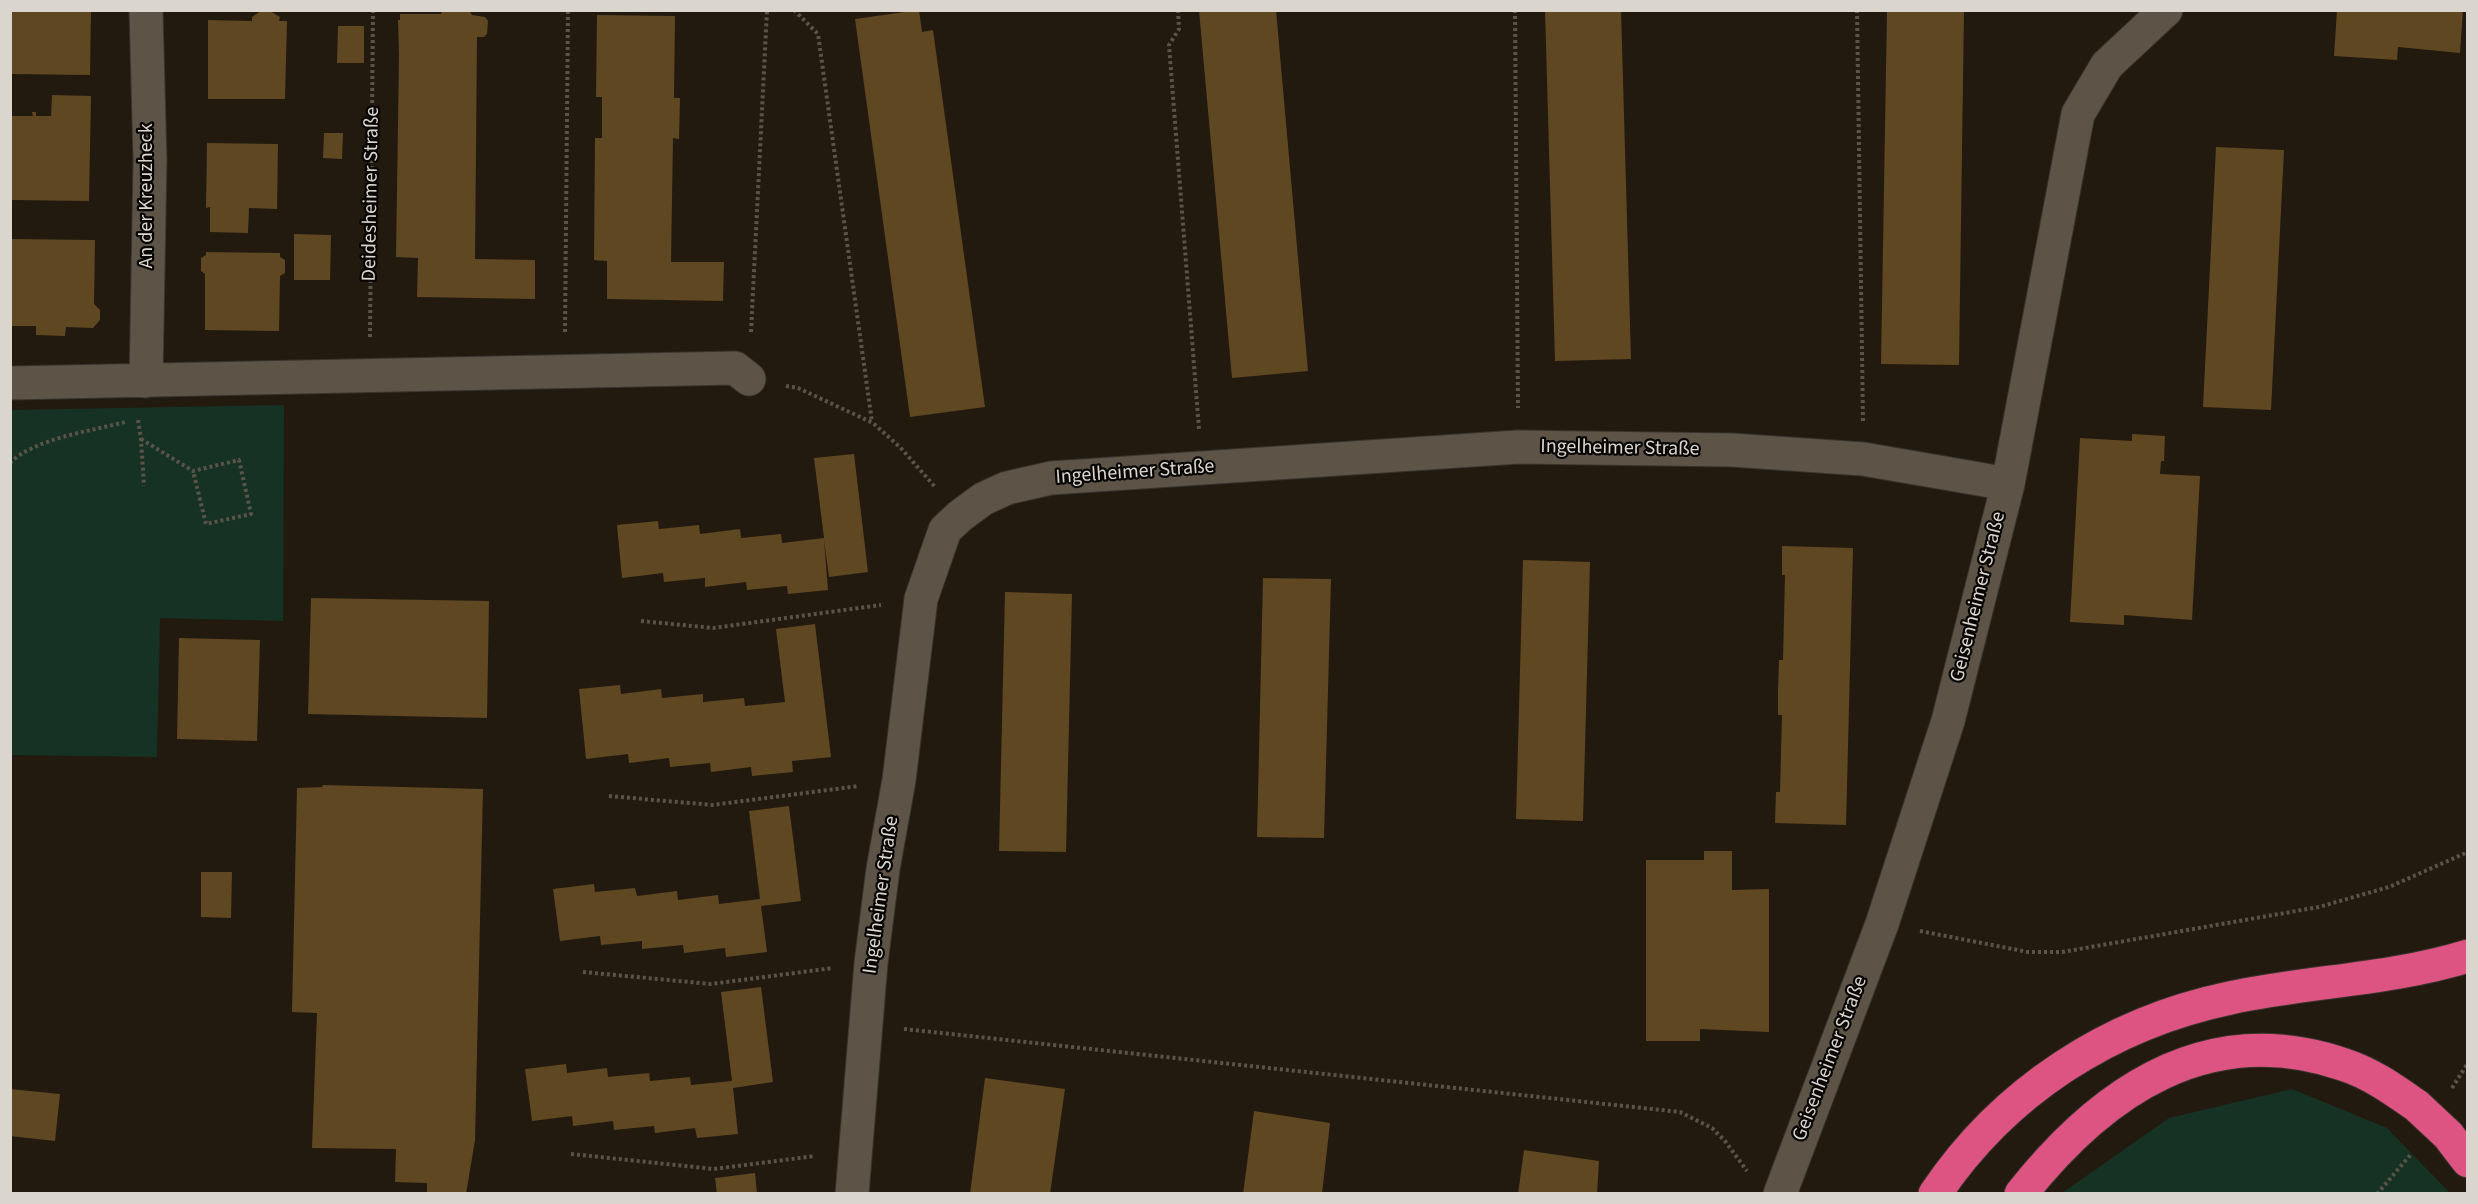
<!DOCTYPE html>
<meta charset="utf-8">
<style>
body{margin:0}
#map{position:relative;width:2478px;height:1204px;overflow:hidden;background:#221a0f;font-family:"Source Sans 3",sans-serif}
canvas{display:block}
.frame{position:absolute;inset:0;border:12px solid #dad5cd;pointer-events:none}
</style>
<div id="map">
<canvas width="2478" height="1204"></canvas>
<div class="frame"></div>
</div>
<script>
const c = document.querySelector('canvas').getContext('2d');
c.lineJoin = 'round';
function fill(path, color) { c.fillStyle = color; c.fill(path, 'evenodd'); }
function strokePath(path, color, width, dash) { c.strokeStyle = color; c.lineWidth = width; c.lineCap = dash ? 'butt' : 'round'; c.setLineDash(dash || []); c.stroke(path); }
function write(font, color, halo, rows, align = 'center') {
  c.font = font + ' "Source Sans 3",sans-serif'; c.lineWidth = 4.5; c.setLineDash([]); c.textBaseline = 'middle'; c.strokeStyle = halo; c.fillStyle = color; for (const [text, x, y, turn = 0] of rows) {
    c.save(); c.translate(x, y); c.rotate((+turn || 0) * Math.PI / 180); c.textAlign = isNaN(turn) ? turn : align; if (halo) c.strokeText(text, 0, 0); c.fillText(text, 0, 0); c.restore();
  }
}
fill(new Path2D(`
 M284 405 283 621 160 618 157 757 11 755V410Z
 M2292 1089 2387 1128 2450 1193H2062L2169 1118Z`), '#163224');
fill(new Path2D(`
 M10 10H91L90 75 10 74Z
 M443 10H469L472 15 485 17 488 21 487 34 484 37H477L475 259 535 260V299L417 297 418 258 396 257 399 55 398 20H400V14H441Z
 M919 10 922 32 933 30 985 407 910 417 855 19Z
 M1199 10H1276L1308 371 1232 378Z
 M1545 10H1621L1631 359 1555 361Z
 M1887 10H1964L1959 365 1881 364Z
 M2337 10H2463L2460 53 2398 47 2397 60 2334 56Z
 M261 11H270L280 17 279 21H287L285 99H208V20L252 21V17Z
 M597 15 675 16 674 98H680L679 139 673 138 671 262H724L723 301 607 299V261L594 260 595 138H602V97H596Z
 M338 26H364V63H337Z
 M52 95 91 96 89 201 10 200V116H33L32 112H36V116H51Z
 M324 133H343L342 159 323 158Z
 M207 143 278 144 277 209 249 208 248 233 210 232V207L206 208Z
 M2216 147 2284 150 2271 410 2203 407Z
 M294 234 331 235 330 280H294Z
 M10 239 95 240 94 304 100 310V320L93 328 66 327 65 336 36 335V326H10Z
 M206 252 280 253V257L285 260V273L280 276 279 331 205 330V274L201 271V258L206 255Z
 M2132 434 2165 436 2164 461H2161L2160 474 2200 476 2192 620 2124 615V625L2070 622 2080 438 2132 441Z
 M854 454 868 572 829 577 824 540 828 590 788 594 787 586 747 590 746 582 705 587V578L664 582 663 573 622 578 617 525 658 521 659 529 699 525 700 534 740 529 741 538 781 534 782 543 824 538 814 458Z
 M1782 546 1853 548 1846 825 1775 823 1776 792H1780L1782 715H1778V691L1779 660H1783L1785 575H1782Z
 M1523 560 1590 562 1583 821 1516 819Z
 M1263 578 1331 579 1324 838 1257 837Z
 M1005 592 1072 594 1066 852 999 851Z
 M311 598 489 601 487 718 308 714Z
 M815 624 831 757 792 761 793 772 752 776 751 767 711 772 710 763 670 767 669 758 629 763 628 754 586 759 579 689 620 685 621 694 661 689 662 698 703 694V702L744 698 745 706 785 702 776 629Z
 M179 638 260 640 257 741 177 739Z
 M322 785 483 789 475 1140 466 1194H427V1183L395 1182 396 1149 312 1148 317 1013 292 1012 297 788 323 787Z
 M789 806 801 901 761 906 767 952 726 957 725 948 684 953 683 945 642 949V941L601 945 600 936 560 941 553 889 594 884 595 892 635 888 637 896 677 891 678 900 718 895 719 904 760 899 749 811Z
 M1704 851H1732V890L1769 889V1032L1700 1029V1041H1646V860H1704Z
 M201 872H232L231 918 201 917Z
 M761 987 773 1082 733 1088 738 1134 697 1138 695 1128 655 1133 654 1126 614 1130 613 1121 573 1126 572 1116 532 1121 525 1069 566 1064 567 1073 607 1068 608 1077 649 1073 650 1081 690 1077 691 1085 732 1081 721 992Z
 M985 1078 1065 1089 1050 1194H970Z
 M10 1089 60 1094 55 1141 10 1136Z
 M1254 1111 1330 1123 1322 1194H1243Z
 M1524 1150 1599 1161 1597 1194H1518Z
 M755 1173 757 1194H717L715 1178Z`), '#5f4722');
const street = new Path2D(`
 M146 10 150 160 146 381
 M10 383 735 368 749 379
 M852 1194 871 963 883 869 899 780 921 599 945 530 960 516 983 499 1007 488 1051 478 1518 447 1732 450 1863 459 2008 484
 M1780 1194 1882 924 1948 721 2008 484 2078 114 2107 65 2166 10`);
const highway = new Path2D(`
 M2448 1135 2468 1161
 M1935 1194C2004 1091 2110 1023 2230 998 2309 981 2390 980 2468 956
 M2021 1194C2103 1090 2209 1018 2345 1065 2372 1074 2394 1090 2417 1106`);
strokePath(street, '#39332d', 35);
strokePath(highway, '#39332d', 35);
strokePath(new Path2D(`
 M794 10 818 34 872 422
 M1178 10 1179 29 1169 45 1199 429
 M1515 10 1518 408
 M1857 10 1863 421
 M565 332 568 10
 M751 332 767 10
 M370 337 373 10
 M786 386 798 388 873 423 900 447 936 488
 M138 420 141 439 144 486
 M141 439 193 471 239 460 251 514 206 524 193 471
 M10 463C35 438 92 431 125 422
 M641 621 713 628 881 605
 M609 796 712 805 859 786
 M1920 931 2028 952H2062L2319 907 2389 887 2468 852
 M583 972 711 984 833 968
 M904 1029 1680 1112 1712 1128 1725 1141 1747 1171
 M2452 1088 2468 1063
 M571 1154 714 1169 815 1156
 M2377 1194 2412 1153`), '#5a5349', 4, [3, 3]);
strokePath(street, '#5d5447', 33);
strokePath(highway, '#dd5482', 33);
const highwayBridge = new Path2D(`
 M2417 1106 2448 1135`);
strokePath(highwayBridge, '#39332d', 35, []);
strokePath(highwayBridge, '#dd5482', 33);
write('20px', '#dad5cd', '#080603', [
 ["Deidesheimer Straße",372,194,-89],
 ["An der Kreuzheck",148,196,-90],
 ["Ingelheimer Straße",1620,449,1],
 ["Ingelheimer Straße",1135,473,-4],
 ["Geisenheimer Straße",1979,597,-76],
 ["Ingelheimer Straße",882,895,-82],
 ["Geisenheimer Straße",1831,1059,-69]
]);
</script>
